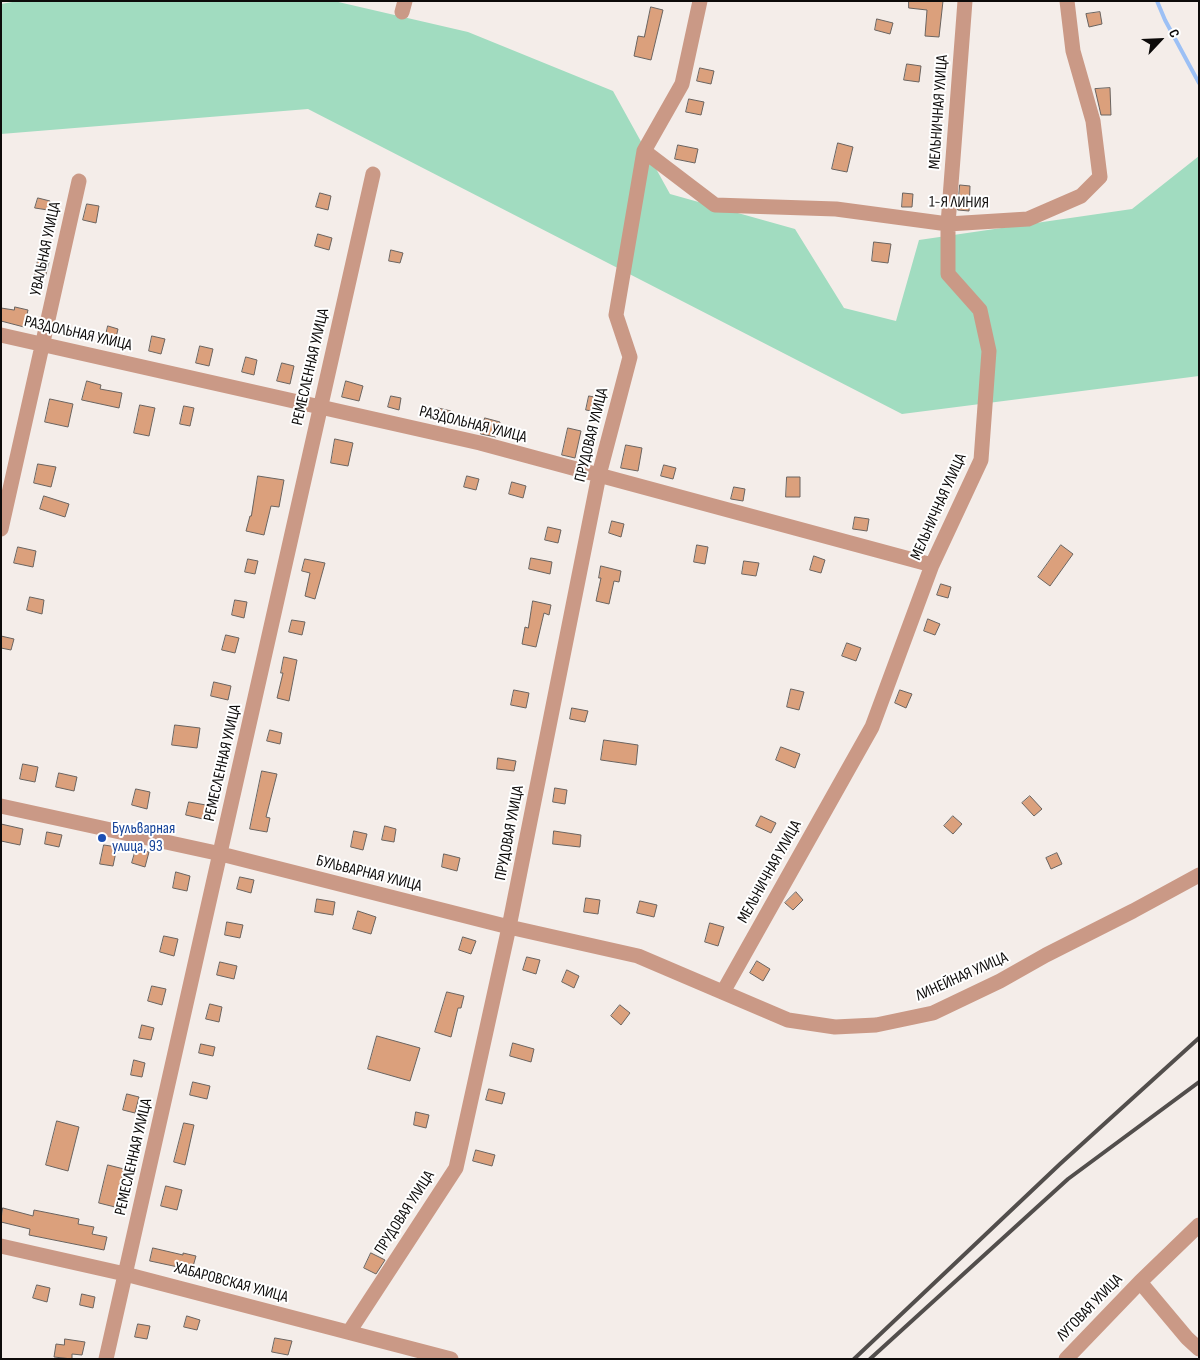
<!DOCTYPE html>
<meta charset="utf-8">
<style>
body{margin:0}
#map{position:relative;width:1200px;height:1360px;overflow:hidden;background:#f4ede9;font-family:"Sofia Sans Condensed",sans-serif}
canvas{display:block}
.frame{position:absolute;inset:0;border:2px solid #0d0b0a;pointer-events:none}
.north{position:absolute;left:1135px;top:15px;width:50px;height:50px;-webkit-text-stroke:4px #fff;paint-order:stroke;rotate:65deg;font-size:14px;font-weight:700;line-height:20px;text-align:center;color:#0d0b0a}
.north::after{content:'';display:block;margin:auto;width:18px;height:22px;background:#0d0b0a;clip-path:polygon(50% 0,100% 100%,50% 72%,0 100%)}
</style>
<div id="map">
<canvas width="1200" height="1360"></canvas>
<div class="frame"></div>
<div class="north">С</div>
</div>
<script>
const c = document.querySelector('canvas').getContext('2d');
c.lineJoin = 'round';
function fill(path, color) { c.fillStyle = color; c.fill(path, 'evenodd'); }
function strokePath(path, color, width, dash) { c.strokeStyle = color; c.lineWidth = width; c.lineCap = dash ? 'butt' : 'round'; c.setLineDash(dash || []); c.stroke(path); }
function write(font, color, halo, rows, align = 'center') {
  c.font = font + ' "Sofia Sans Condensed",sans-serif'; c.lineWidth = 4; c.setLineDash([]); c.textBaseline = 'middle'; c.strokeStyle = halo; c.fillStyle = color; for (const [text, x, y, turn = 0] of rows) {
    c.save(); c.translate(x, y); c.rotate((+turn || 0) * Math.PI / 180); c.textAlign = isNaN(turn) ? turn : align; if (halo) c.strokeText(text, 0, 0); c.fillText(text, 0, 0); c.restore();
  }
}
fill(new Path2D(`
 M18 1H334L468 32 613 91 670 194 795 229 844 308 896 321 919 240 1132 209 1199 156V376L902 414 308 109 1 134V4Z`), '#a1dcc0');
strokePath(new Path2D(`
 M1157 1 1165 20 1199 83`), '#9cc0f5', 4);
const building = new Path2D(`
 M909 1H943L939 37 925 36 927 10 909 8Z
 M651 7 663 10 651 60 634 56 638 36 644 37Z
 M1100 12 1102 24 1089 27 1086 14Z
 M877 19 893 23 890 34 875 30Z
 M907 64 921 66 919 82 904 80Z
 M700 68 714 71 711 84 697 81Z
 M1110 88 1111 115H1101L1095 89Z
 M689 99 704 102 701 115 686 112Z
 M838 143 853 147 847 172 832 169Z
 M678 145 698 149 695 163 675 159Z
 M960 185 970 186 969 211 958 210Z
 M320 193 331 196 328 210 316 207Z
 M903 193 913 194 912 207H902Z
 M38 198 50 201 48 210 35 208Z
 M87 204 99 206 96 223 83 220Z
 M318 234 332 238 329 250 315 246Z
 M874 242 891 244 888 263 872 261Z
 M391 250 403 253 400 263 389 261Z
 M38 260 49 262 45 278 35 276Z
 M15 307 28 310 24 327 1 321V308L14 310Z
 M108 326 118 329 114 346 104 344Z
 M152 336 165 339 161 354 149 351Z
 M200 346 213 349 209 366 196 363Z
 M246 357 257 360 254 375 242 372Z
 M282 363 294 366 290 384 277 381Z
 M87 381 101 385 100 389 122 393 119 408 82 400Z
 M346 381 363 386 359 401 342 397Z
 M391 396 401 398 399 410 388 407Z
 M589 396 600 398 597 412 586 410Z
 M50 399 73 404 68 427 45 422Z
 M140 405 155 408 149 436 134 433Z
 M184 406 194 408 190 426 180 424Z
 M438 408 451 411 448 423 435 420Z
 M485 418 500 422 496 437 481 434Z
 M568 428 581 431 575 458 562 455Z
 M335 439 353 443 348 466 331 463Z
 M626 445 642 448 638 471 621 468Z
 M38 464 56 467 51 487 34 483Z
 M664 465 676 468 673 479 661 476Z
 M258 476 284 480 279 507 271 506 264 535 246 531 250 516H251Z
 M467 476 479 479 476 490 464 487Z
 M787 477H800V497H786Z
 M512 482 526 486 523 498 509 494Z
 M734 487 745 489 743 501 731 499Z
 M44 496 69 504 65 517 40 509Z
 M855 517 869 519 867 531 853 529Z
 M612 521 624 524 621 537 609 533Z
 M548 527 561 530 558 543 545 540Z
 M697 545 708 547 705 564 694 562Z
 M1061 545 1073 554 1050 586 1038 577Z
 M18 547 36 551 33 567 14 563Z
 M814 556 825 560 821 573 810 570Z
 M531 558 552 562 550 574 529 569Z
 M248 559 258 561 255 574 245 572Z
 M305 559 325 563 315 599 305 596 310 573 302 571Z
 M744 561 759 563 756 576 742 574Z
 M601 566 621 571 619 582 614 581 609 604 596 601 601 578H599Z
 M941 584 951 587 948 598 937 595Z
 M30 597 44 600 42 614 27 610Z
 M235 600 247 602 244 618 232 615Z
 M533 601 551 605 549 615 544 613 536 647 522 644 525 627 528 628Z
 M928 619 940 624 935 635 924 631Z
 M292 620 305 622 302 635 289 632Z
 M226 635 239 638 235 653 222 650Z
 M1 636 14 639 11 650 1 648Z
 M847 643 861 648 856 661 842 656Z
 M284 657 297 660 289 701 277 698 283 673H281Z
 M214 682 231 686 228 700 211 696Z
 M791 689 804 692 799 710 787 707Z
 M514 690 529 693 526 708 511 705Z
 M900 690 912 694 906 708 895 703Z
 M572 708 588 711 585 722 570 719Z
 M175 725 200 728 197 748 172 745Z
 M270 730 282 733 280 744 267 741Z
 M604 740 638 745 636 765 601 760Z
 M781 747 800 754 795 768 776 760Z
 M498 758 516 761 514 771 497 769Z
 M23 764 38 767 35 782 20 779Z
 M262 771 277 774 266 817 270 818 267 832 250 829Z
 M59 773 77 777 74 791 56 787Z
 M555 788 567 790 565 804 553 802Z
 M136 789 150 792 147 809 132 805Z
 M1030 796 1042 809 1034 816 1022 803Z
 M189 802 206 805 203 819 186 815Z
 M761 816 776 823 771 833 756 826Z
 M953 816 962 824 953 834 944 826Z
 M1 824 23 829 20 845 1 841Z
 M385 826 396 829 394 842 382 840Z
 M354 831 367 834 363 850 351 847Z
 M554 831 581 835 580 847 553 844Z
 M47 832 62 835 59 847 45 844Z
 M104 845 117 847 113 866 100 864Z
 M136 849 149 852 145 867 132 863Z
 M1057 853 1062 864 1051 869 1046 858Z
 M444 854 460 858 457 871 442 867Z
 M176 872 190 876 187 891 173 888Z
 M240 877 254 880 251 893 237 889Z
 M796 892 803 900 793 910 785 903Z
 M586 898 600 900 598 914 584 912Z
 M317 899 335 902 333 915 315 912Z
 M640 901 657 905 654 917 637 913Z
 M358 911 376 917 371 934 353 929Z
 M227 922 243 925 240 938 225 935Z
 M710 923 724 927 718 946 705 942Z
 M164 936 178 939 174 956 160 952Z
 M463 937 476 941 471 954 459 950Z
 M527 957 540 960 536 974 523 970Z
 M757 961 770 969 763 981 750 973Z
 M220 962 237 966 234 979 217 975Z
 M567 970 579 976 574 988 562 982Z
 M152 986 166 989 162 1005 148 1001Z
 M447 992 464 996 461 1008H458L451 1037 435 1032Z
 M210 1004 222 1007 219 1022 206 1019Z
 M620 1005 630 1013 621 1025 611 1016Z
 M142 1025 154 1028 151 1040 139 1038Z
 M377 1036 420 1048 410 1081 368 1069Z
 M513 1043 534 1049 531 1062 510 1056Z
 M201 1044 215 1047 213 1056 199 1053Z
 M134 1060 145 1063 142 1077 131 1075Z
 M193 1082 210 1086 207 1099 190 1095Z
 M489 1089 505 1093 502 1104 486 1100Z
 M127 1094 139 1097 135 1113 123 1110Z
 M416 1112 429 1115 426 1128 414 1125Z
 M57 1121 79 1127 68 1171 46 1165Z
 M184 1123 194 1125 185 1165 174 1162Z
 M476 1150 495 1155 492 1166 473 1161Z
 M108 1165 124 1169 115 1207 99 1203Z
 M166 1186 182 1190 177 1210 161 1206Z
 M3 1208 33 1216 34 1210 79 1219 78 1224 94 1227 92 1234 107 1237 104 1250 29 1235 30 1229 1 1222Z
 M153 1248 183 1255V1253L196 1256 192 1270 150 1261Z
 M371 1253 385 1260 376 1274 364 1268Z
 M37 1285 50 1288 47 1302 33 1298Z
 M82 1294 95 1297 93 1308 80 1305Z
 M187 1316 200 1320 197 1330 184 1327Z
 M138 1324 150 1326 147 1339 135 1337Z
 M275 1338 292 1341 288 1355 272 1352Z
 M65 1339 85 1342 82 1355 72 1354V1359L54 1357 56 1344 64 1345Z`);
fill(building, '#dba07c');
strokePath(building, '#6a6460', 1);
strokePath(new Path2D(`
 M402 12 405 1
 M644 151 715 205 836 209 948 224 1028 219 1081 196 1100 177 1093 121 1073 51 1067 1
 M1 335 480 443 932 565
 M1 529 79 181
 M1 806 221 854 509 927 638 956 788 1020 835 1027 876 1025 933 1013 1000 981 1046 955 1133 911 1199 875
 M723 992 872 727 932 565 981 460 989 351 980 310 948 274V224L965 1
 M1 1246 125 1274 451 1359
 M1140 1282 1187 1338 1199 1349
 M349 1332 456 1168 509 927 599 475 630 357 616 315 644 151 682 84 700 1
 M106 1359 373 174
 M1066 1359 1140 1282 1199 1225`), '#ca9986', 15);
strokePath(new Path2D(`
 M854 1359 1060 1164 1199 1038
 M870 1359 1068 1179 1199 1082`), '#524e4c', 4);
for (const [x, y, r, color] of [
 [102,838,5,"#1a4fb4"]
]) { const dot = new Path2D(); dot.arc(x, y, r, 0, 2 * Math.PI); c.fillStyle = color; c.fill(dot); strokePath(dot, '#fff', 2); }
write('16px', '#0d0b0a', '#fff', [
 ["МЕЛЬНИЧНАЯ УЛИЦА",939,112,-86],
 ["1-Я ЛИНИЯ",959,203,1],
 ["УВАЛЬНАЯ УЛИЦА",46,249,-78],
 ["РАЗДОЛЬНАЯ УЛИЦА",78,334,13],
 ["РЕМЕСЛЕННАЯ УЛИЦА",311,367,-77],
 ["РАЗДОЛЬНАЯ УЛИЦА",473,425,14],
 ["ПРУДОВАЯ УЛИЦА",592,435,-76],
 ["МЕЛЬНИЧНАЯ УЛИЦА",939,507,-66],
 ["РЕМЕСЛЕННАЯ УЛИЦА",223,763,-77],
 ["ПРУДОВАЯ УЛИЦА",510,833,-79],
 ["МЕЛЬНИЧНАЯ УЛИЦА",770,872,-61],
 ["БУЛЬВАРНАЯ УЛИЦА",369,874,14],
 ["ЛИНЕЙНАЯ УЛИЦА",962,977,-24],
 ["РЕМЕСЛЕННАЯ УЛИЦА",134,1157,-77],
 ["ПРУДОВАЯ УЛИЦА",405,1213,-57],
 ["ХАБАРОВСКАЯ УЛИЦА",231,1283,15],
 ["ЛУГОВАЯ УЛИЦА",1090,1308,-46]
]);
write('16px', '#164399', '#fff', [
 ["Бульварная",112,829],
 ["улица, 93",112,847]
], 'left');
</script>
